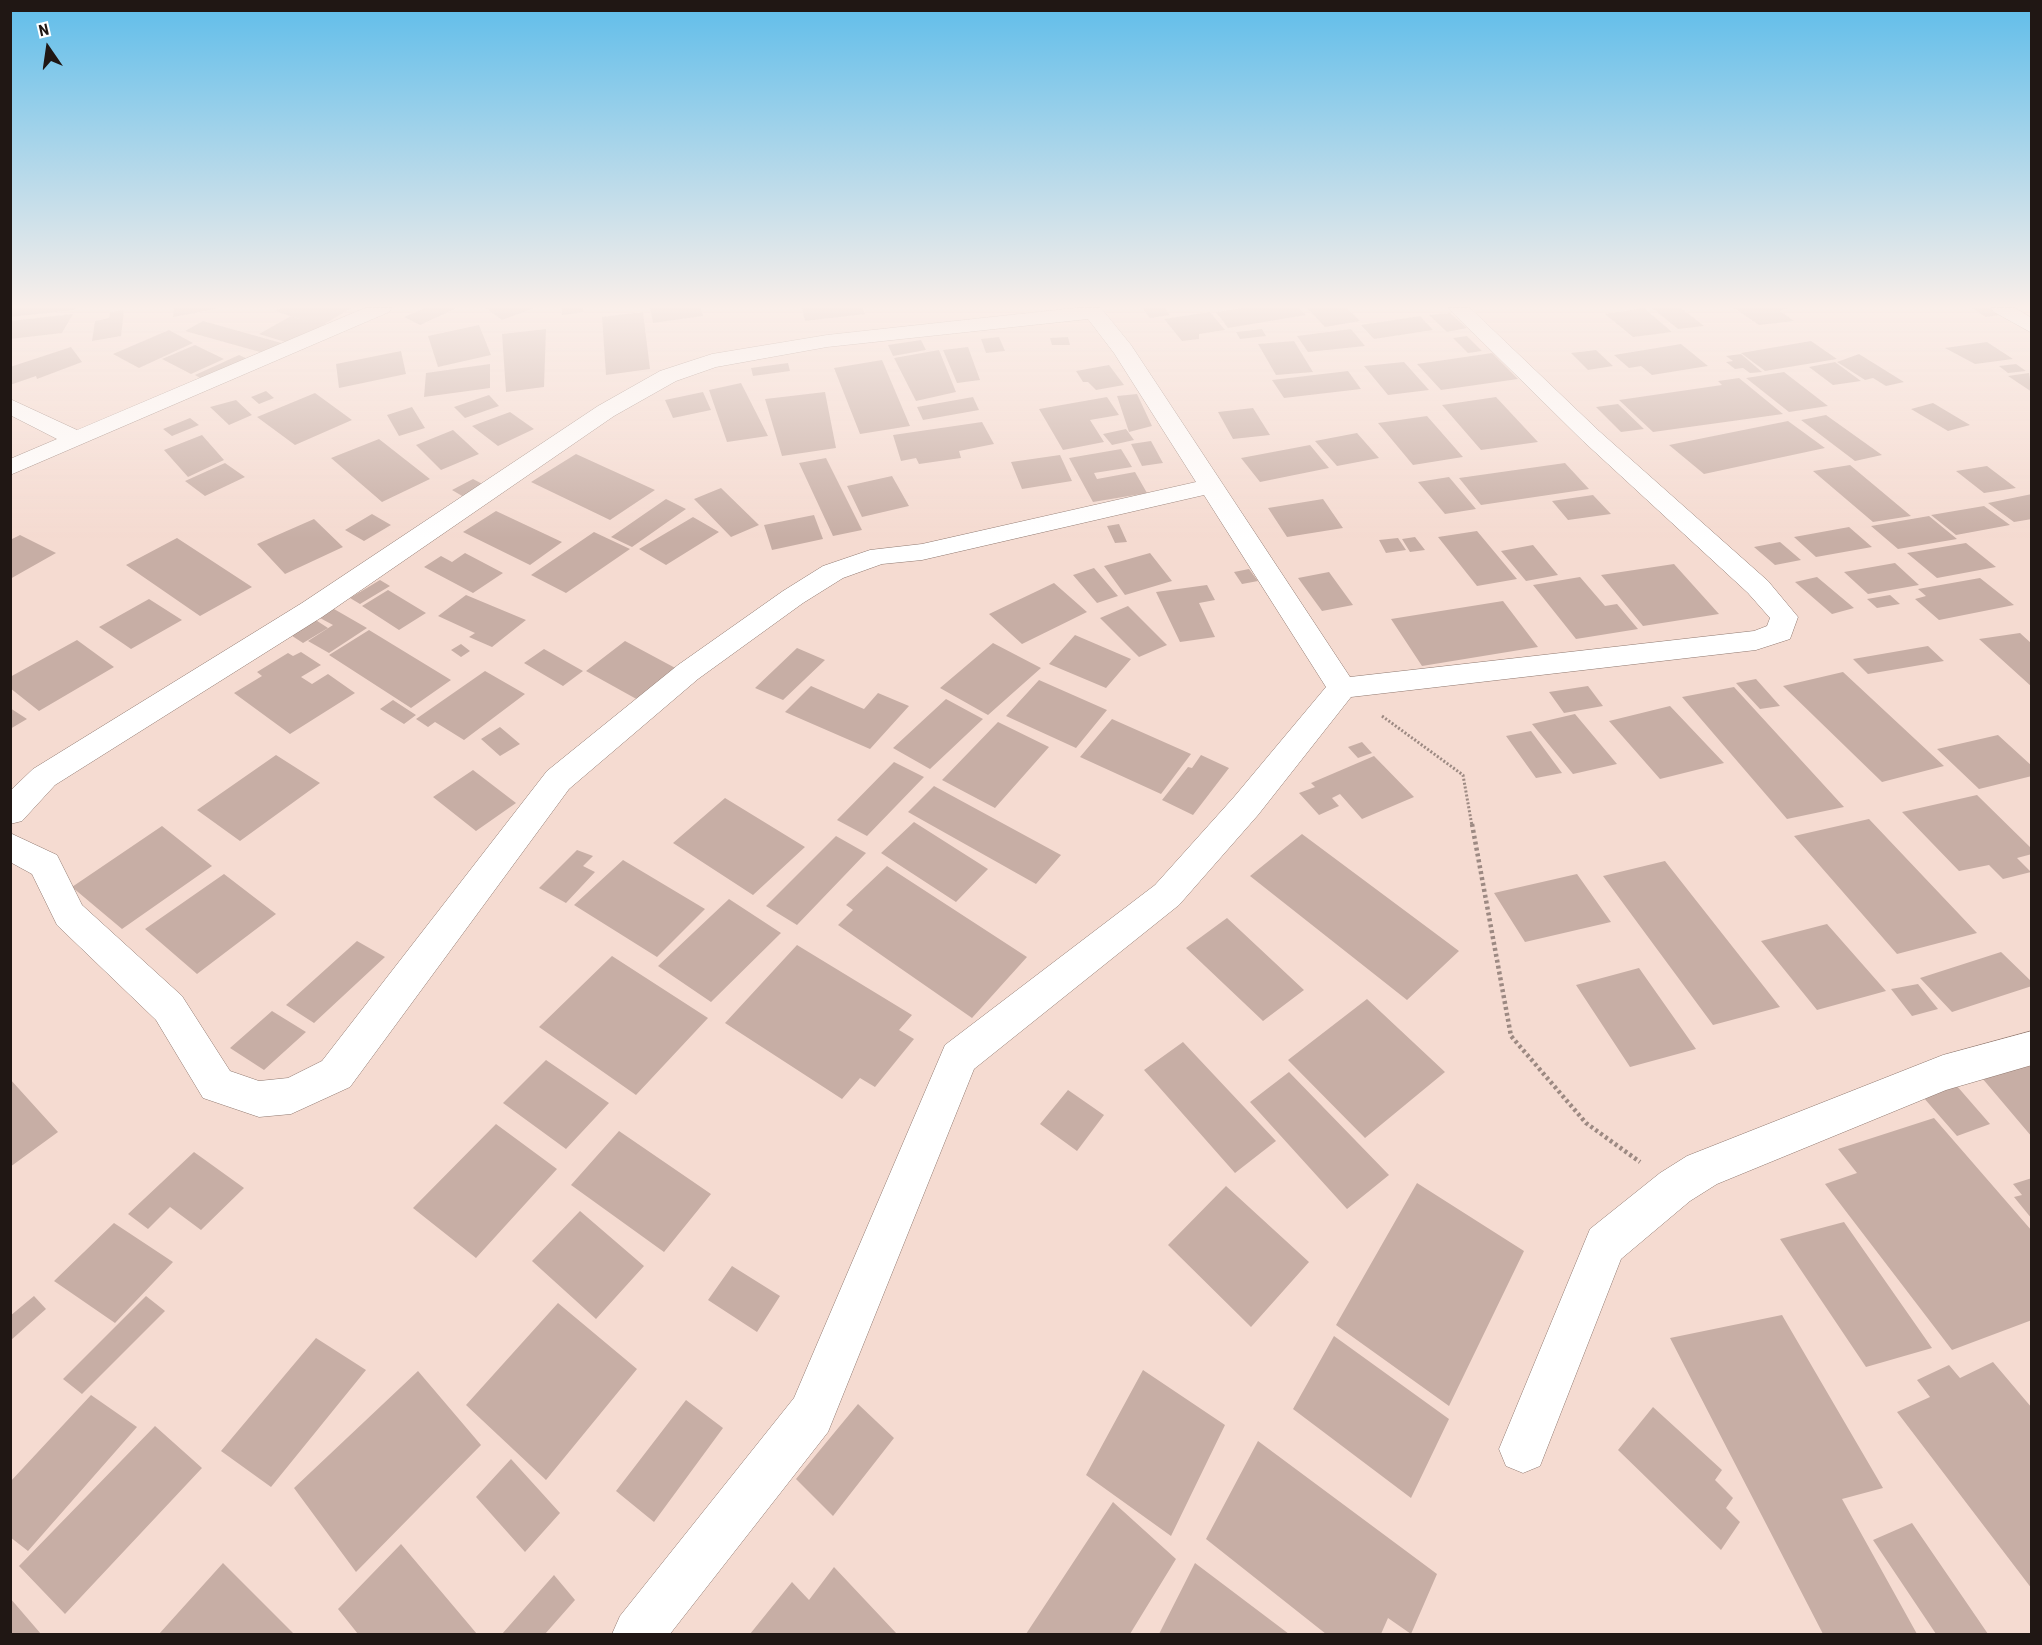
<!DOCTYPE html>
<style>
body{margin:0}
#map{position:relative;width:2042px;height:1645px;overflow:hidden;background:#f5dbd1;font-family:"Roboto Condensed",sans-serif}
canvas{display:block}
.frame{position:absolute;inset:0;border:12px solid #201714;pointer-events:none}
.north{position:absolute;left:18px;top:18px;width:60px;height:60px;-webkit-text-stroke:4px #fff;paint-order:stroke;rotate:347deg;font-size:16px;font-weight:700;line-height:24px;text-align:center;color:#201714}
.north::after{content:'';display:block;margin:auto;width:21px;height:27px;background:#201714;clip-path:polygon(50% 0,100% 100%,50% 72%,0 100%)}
</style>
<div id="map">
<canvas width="2042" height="1645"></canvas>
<div class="frame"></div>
<div class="north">N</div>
</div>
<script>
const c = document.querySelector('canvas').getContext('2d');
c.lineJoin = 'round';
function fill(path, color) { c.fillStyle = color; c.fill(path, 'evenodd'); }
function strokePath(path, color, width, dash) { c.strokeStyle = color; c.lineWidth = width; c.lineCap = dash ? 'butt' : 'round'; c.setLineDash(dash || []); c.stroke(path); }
fill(new Path2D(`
 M10 308H76L74 310 10 317Z
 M174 308H216V309L173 317Z
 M281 308H351L292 344 259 334 291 316 312 323 275 311Z
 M425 308H457L420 325 404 317Z
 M486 308H534L502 320Z
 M561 308H583L584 312 562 315Z
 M650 308H701L703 316 653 323Z
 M802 308H863L865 314 805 321Z
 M1142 308H1164L1170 315 1150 318Z
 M1243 308H1299L1306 315 1228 328 1216 312Z
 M1307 308H1347L1360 321 1325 327Z
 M1644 308 1672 332 1633 337 1605 314Z
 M1652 308H1681L1704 326 1678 329Z
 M1734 308H1789L1780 311 1794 321 1759 325Z
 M1972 308H1994L2005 314 1986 317Z
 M124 310 121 336 92 341 95 321 109 318 110 312Z
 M643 312 650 369 606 375 602 317Z
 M1210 312 1225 330 1199 334V339L1182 341 1164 319Z
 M1450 313 1467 328 1447 332 1429 315Z
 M73 314 62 333 10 339V321Z
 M1420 316 1433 330 1374 339 1361 325Z
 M203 321 285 344 267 354 185 331Z
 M479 325 491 355 438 367 428 336Z
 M546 329 544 387 506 392 502 334Z
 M1262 329 1266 336 1240 339 1236 332Z
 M1351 329 1365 346 1308 352 1297 336Z
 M169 330 193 343 139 368 113 354Z
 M1467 336 1482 351 1468 353 1453 338Z
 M999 337 1005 351 986 353 981 339Z
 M1068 337 1070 345H1052L1050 338Z
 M921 340 926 350 893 356 888 345Z
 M1294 341 1313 372 1276 375 1258 344Z
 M1811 341 1837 359 1765 371 1741 353Z
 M1987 342 2013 359 1975 364 1945 348Z
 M1681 344 1708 366 1652 375 1641 366 1629 368 1614 355Z
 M195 345 224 359 191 374 162 359Z
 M71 347 82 362 37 379 36 376 10 385V367Z
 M968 347 980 380 957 383 943 350Z
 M939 350 956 392 916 401 894 358Z
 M1596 350 1613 366 1588 370 1571 353Z
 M401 351 406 374 339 388 336 364Z
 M1492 353 1518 379 1441 390 1417 364Z
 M1741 354 1762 372 1750 373 1743 368 1735 369 1726 362 1733 361 1726 356Z
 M1859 354 1904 382 1886 386 1873 378 1865 380 1837 362Z
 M239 355 252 361 207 382 195 375Z
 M882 360 910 426 860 434 834 368Z
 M1404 362 1429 390 1388 395 1364 366Z
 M1835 362 1861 381 1833 385 1809 367Z
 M788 363 790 371 753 376 751 368Z
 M490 364V388L424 397 426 373Z
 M2016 364 2026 371 2008 373 1999 366Z
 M1109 365 1124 385 1096 390 1088 382H1083L1076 371Z
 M1348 371 1361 389 1284 398 1272 380Z
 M1784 372 1828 406 1789 412 1746 378Z
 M2029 373 2032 392 2008 376Z
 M1739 378 1783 414 1653 432 1619 400 1722 385 1718 381Z
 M741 383 768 436 727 442 709 390Z
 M266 391 274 398 259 404 251 397Z
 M703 392 711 410 673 418 665 400Z
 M825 392 836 448 782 456 765 399Z
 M315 393 352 420 295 445 257 417Z
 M1137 394 1152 426 1129 432 1117 396Z
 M489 395 499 406 465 418 454 407Z
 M973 397 979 410 923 420 917 407Z
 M1107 397 1119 415 1090 420 1104 442 1063 450 1039 409Z
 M1496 397 1538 442 1481 450 1442 405Z
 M236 400 252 415 229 425 210 407Z
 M1933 403 1970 425 1948 431 1911 409Z
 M1618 404 1644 429 1621 432 1596 407Z
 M412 407 425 428 399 436 387 415Z
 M1253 408 1270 435 1233 439 1218 412Z
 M510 412 534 429 498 446 472 426Z
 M1826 415 1882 455 1855 461 1801 420Z
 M1427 416 1463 457 1413 465 1378 423Z
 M190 418 199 425 172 436 163 429Z
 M1788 421 1825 448 1704 474 1669 445Z
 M982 422 994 444 959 451 961 458 919 464 916 458 901 461 893 435Z
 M1126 429 1134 440 1112 445 1103 434Z
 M453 430 479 454 441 470 416 445Z
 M1357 433 1379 458 1337 466 1315 441Z
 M202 435 224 460 188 477 164 450Z
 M379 439 430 479 382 502 331 458Z
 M1151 441 1163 463 1142 466 1131 444Z
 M1310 445 1329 468 1260 482 1241 458Z
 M1121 449 1132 467 1094 473 1097 479 1135 472 1147 493 1093 502 1069 458Z
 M576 454 655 490 610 520 531 482Z
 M1060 455 1072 481 1022 489 1011 462Z
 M826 458 862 530 833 536 799 463Z
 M225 463 245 477 205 496 185 481Z
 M1565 463 1589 489 1481 505 1459 478Z
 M1850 465 1911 516 1873 522 1813 471Z
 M1987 466 2016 488 1984 493 1956 471Z
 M892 476 909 506 862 517 847 486Z
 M1449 477 1476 509 1445 514 1418 482Z
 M473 479 490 488 469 500 452 490Z
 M721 488 759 525 731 537 694 499Z
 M2032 494V519L2014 522 1988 503Z
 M1593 495 1611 514 1568 520 1552 501Z
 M666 499 686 509 632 547 611 537Z
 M1323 499 1343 528 1287 537 1268 508Z
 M1984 506 2010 525 1956 535 1931 515Z
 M496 511 562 542 530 565 463 532Z
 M372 514 391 525 364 541 345 530Z
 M814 515 823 539 772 550 764 525Z
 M1929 516 1957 539 1898 549 1871 526Z
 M693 517 719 532 666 565 639 549Z
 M314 519 343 547 285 574 257 544Z
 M1119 524 1127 542 1115 543 1107 526Z
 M1849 527 1872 547 1816 557 1794 537Z
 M1477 531 1517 579 1477 586 1438 537Z
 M594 532 630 549 566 593 531 575Z
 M20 535 56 553 10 579V540Z
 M1415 537 1425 550 1410 552 1402 539Z
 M177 538 252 587 200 616 126 565Z
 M1398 538 1406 550 1386 553 1379 540Z
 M1780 542 1801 560 1775 565 1754 547Z
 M1966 543 1996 567 1937 578 1907 553Z
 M1533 545 1558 575 1526 581 1501 551Z
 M465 553 503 573 473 593 424 567 441 556 452 562Z
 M1150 553 1172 581 1125 595 1104 566Z
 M1895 563 1919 585 1868 594 1844 572Z
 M1674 564 1719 614 1643 626 1601 575Z
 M1094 568 1118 596 1097 603 1073 575Z
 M1249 569 1258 581 1242 584 1234 572Z
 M1329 572 1353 605 1322 611 1298 578Z
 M1580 577 1605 606 1617 604 1638 629 1576 639 1533 585Z
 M1817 577 1854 608 1832 614 1795 582Z
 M1980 578 2014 605 1939 620 1915 599 1926 596 1918 589Z
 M380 580 390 586 360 604 350 598Z
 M1054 583 1087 612 1022 644 989 614Z
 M1207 585 1215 600 1199 603 1215 637 1180 642 1156 592Z
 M388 590 426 613 399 630 362 606Z
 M466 595 526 620 492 647 469 637 475 633 438 616Z
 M1890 595 1900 604 1877 608 1867 599Z
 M149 599 182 620 131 649 99 627Z
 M1503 601 1538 647 1422 666 1391 619Z
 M1128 606 1167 645 1139 657 1100 618Z
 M334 609 367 628 329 653 308 641 333 625 320 618Z
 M311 617 328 628 303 643 286 632Z
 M369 630 451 680 411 708 329 655Z
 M2020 633 2032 644V687L1979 639Z
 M1075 635 1131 659 1106 688 1049 664Z
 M77 640 114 667 39 711 10 688V677Z
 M625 641 679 670 640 701 586 671Z
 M993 643 1041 668 988 715 940 688Z
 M461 644 470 651 461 657 451 650Z
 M1928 646 1944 661 1868 674 1853 659Z
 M797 648 825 660 783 700 755 688Z
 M544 649 583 671 563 686 524 663Z
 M301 652 321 665 301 677 312 684 328 674 355 693 290 734 234 693 262 676 257 672 288 653 293 656Z
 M485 671 525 694 464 740 435 722 428 727 416 719Z
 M1843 672 1944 766 1882 782 1783 686Z
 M1756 679 1780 706 1760 709 1736 683Z
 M1039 680 1107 710 1076 748 1006 716Z
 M811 686 864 709 878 693 909 706 870 749 785 712Z
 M1588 686 1603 706 1564 713 1549 692Z
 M1734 687 1844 807 1787 819 1682 697Z
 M946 699 983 719 930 769 893 748Z
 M393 700 416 715 404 724 380 709Z
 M1670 706 1724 763 1660 779 1609 721Z
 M10 708 27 719 10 729Z
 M1575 714 1617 764 1573 774 1532 724Z
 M1112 719 1191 754 1161 794 1080 757Z
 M998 722 1049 747 995 808 942 780Z
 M500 727 520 744 500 756 481 739Z
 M1531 731 1562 773 1536 778 1506 736Z
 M1998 735 2032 766V776L1979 789 1937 749Z
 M1362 742 1372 753 1358 758 1348 747Z
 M276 755 320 783 240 841 197 810Z
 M1201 755 1229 768 1193 815 1162 800 1188 767 1192 768Z
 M1374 756 1414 797 1362 819 1340 794 1332 798 1339 806 1319 815 1299 793 1315 787 1311 783Z
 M894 762 924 777 867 836 837 820Z
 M473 770 516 803 476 831 433 797Z
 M934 786 1061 855 1036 884 908 812Z
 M1977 795 2032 849V854L2017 858 2031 872 2003 879 1989 865 1959 871 1902 812Z
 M725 798 805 847 753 895 673 843Z
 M1869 819 1977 933 1897 954 1794 836Z
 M914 822 988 869 956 902 881 853Z
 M162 826 212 866 122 929 72 887Z
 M1302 834 1459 951 1407 1000 1250 876Z
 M836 836 866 853 797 925 766 906Z
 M577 850 593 856 583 866 595 872 566 903 539 888Z
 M623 860 705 909 657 957 574 905Z
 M1665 861 1780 1007 1713 1025 1603 876Z
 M887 866 1027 957 972 1018 838 925 853 910 846 905Z
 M224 874 276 914 197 974 145 929Z
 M1577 874 1611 922 1525 942 1494 893Z
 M729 899 781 933 711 1002 658 966Z
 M1227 918 1304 990 1263 1021 1186 948Z
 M1827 924 1886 991 1817 1010 1761 941Z
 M357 941 385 957 314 1023 286 1005Z
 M797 945 912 1015 899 1030 914 1039 875 1087 860 1078 842 1099 725 1023Z
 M2001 952 2032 982V986L1952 1012 1920 978Z
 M612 956 708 1018 636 1095 539 1027Z
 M1639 968 1696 1049 1630 1067 1576 985Z
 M1918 984 1938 1009 1912 1016 1891 989Z
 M1367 999 1445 1072 1365 1138 1288 1060Z
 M272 1011 306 1032 264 1070 230 1048Z
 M1183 1042 1276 1141 1235 1173 1144 1070Z
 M546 1060 609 1103 566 1149 503 1103Z
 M2032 1065V1137L1982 1078Z
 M1289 1072 1389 1175 1347 1209 1250 1102Z
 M10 1079 58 1132 10 1167Z
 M1956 1085 1990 1124 1957 1136 1923 1097Z
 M1068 1090 1104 1115 1077 1151 1040 1124Z
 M1934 1118 2032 1231V1320L1952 1350 1825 1184 1857 1173 1838 1149Z
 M496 1124 557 1169 476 1258 413 1208Z
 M619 1131 711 1194 664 1252 571 1185Z
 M194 1152 244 1188 201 1230 170 1207 148 1229 128 1214Z
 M2032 1178V1219L2014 1197 2022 1195 2013 1184Z
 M1417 1183 1524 1251 1449 1406 1336 1325Z
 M1226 1186 1309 1262 1251 1327 1168 1245Z
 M580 1211 644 1266 596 1319 532 1261Z
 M1844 1222 1932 1348 1866 1367 1780 1239Z
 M114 1223 173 1262 115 1323 54 1281Z
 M732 1266 780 1296 757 1332 708 1300Z
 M34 1296 46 1309 10 1341V1316Z
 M146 1296 165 1311 82 1394 63 1379Z
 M558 1303 637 1369 546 1480 466 1405Z
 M1782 1315 1883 1488 1842 1499 1917 1634H1823L1670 1338Z
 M1334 1336 1449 1419 1411 1498 1293 1409Z
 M316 1338 366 1370 271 1487 221 1451Z
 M1993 1362 2032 1408V1589L1897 1412 1930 1397 1917 1380 1949 1365 1960 1378Z
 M1143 1370 1225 1425 1171 1536 1086 1475Z
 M418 1371 481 1445 356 1572 294 1488Z
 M91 1395 137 1427 28 1551 10 1537V1482Z
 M686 1400 723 1428 654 1522 616 1491Z
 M858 1404 894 1438 833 1516 796 1479Z
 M1653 1407 1722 1470 1715 1480 1733 1498 1726 1508 1740 1522 1721 1550 1618 1450Z
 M155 1426 202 1468 65 1614 19 1566Z
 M1258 1441 1437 1574 1411 1634 1388 1618 1381 1634H1326L1206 1539Z
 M511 1459 560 1513 525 1552 476 1497Z
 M1113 1502 1176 1559 1130 1634H1026Z
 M1912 1523 1988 1634H1936L1873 1540Z
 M401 1544 477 1634H358L338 1609Z
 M223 1563 294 1634H159Z
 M1195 1563 1289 1634H1159Z
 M834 1567 897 1634H750L792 1582 809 1600Z
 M554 1575 575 1600 545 1634H502Z
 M10 1598 41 1634H10Z`), '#c7aea5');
const street = new Path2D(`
 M365 308H392L389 312 10 475V459L57 439 10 415V399L77 430Z
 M1075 308H1101L1131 345 1350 677 1754 631 1767 626 1770 618 1748 593 1583 441 1448 308H1470L1599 431 1768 581 1798 617 1790 639 1756 650 1351 697 1258 815 1179 905 974 1069 828 1432 670 1634H612L620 1616 794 1398 945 1045 1155 885 1234 797 1326 687 1204 495 922 560 882 564 843 578 803 603 698 679 569 789 350 1087 291 1114 259 1117 203 1098 156 1020 57 925 32 874 10 862V833L57 855 82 905 182 996 230 1071 259 1081 288 1078 322 1061 547 771 678 665 783 591 823 566 870 550 922 544 1196 482 1114 353 1088 319 827 347 716 367 676 381 614 416 322 617 55 785 22 821 10 824V791L33 769 302 603 598 406 660 371 712 354 827 335Z
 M1991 308H2015L2032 318V333L1994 312Z
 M2032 1031V1065L1946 1090 1717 1184 1690 1201 1621 1259 1540 1466 1523 1473 1506 1466 1499 1449 1590 1229 1660 1173 1687 1156 1943 1055Z`);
strokePath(street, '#8f786f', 1);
strokePath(new Path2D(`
 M1382 716 1463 775 1472 826`), '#9c8982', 3, [2, 2]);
strokePath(new Path2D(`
 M1472 824 1511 1036 1586 1123 1640 1162`), '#9c8982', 4.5, [3, 3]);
fill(street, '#fff');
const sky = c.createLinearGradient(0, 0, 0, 538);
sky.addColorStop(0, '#5fbdea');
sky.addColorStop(0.57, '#faefea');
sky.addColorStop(1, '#faefea00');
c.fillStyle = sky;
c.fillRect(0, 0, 2042, 538);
</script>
